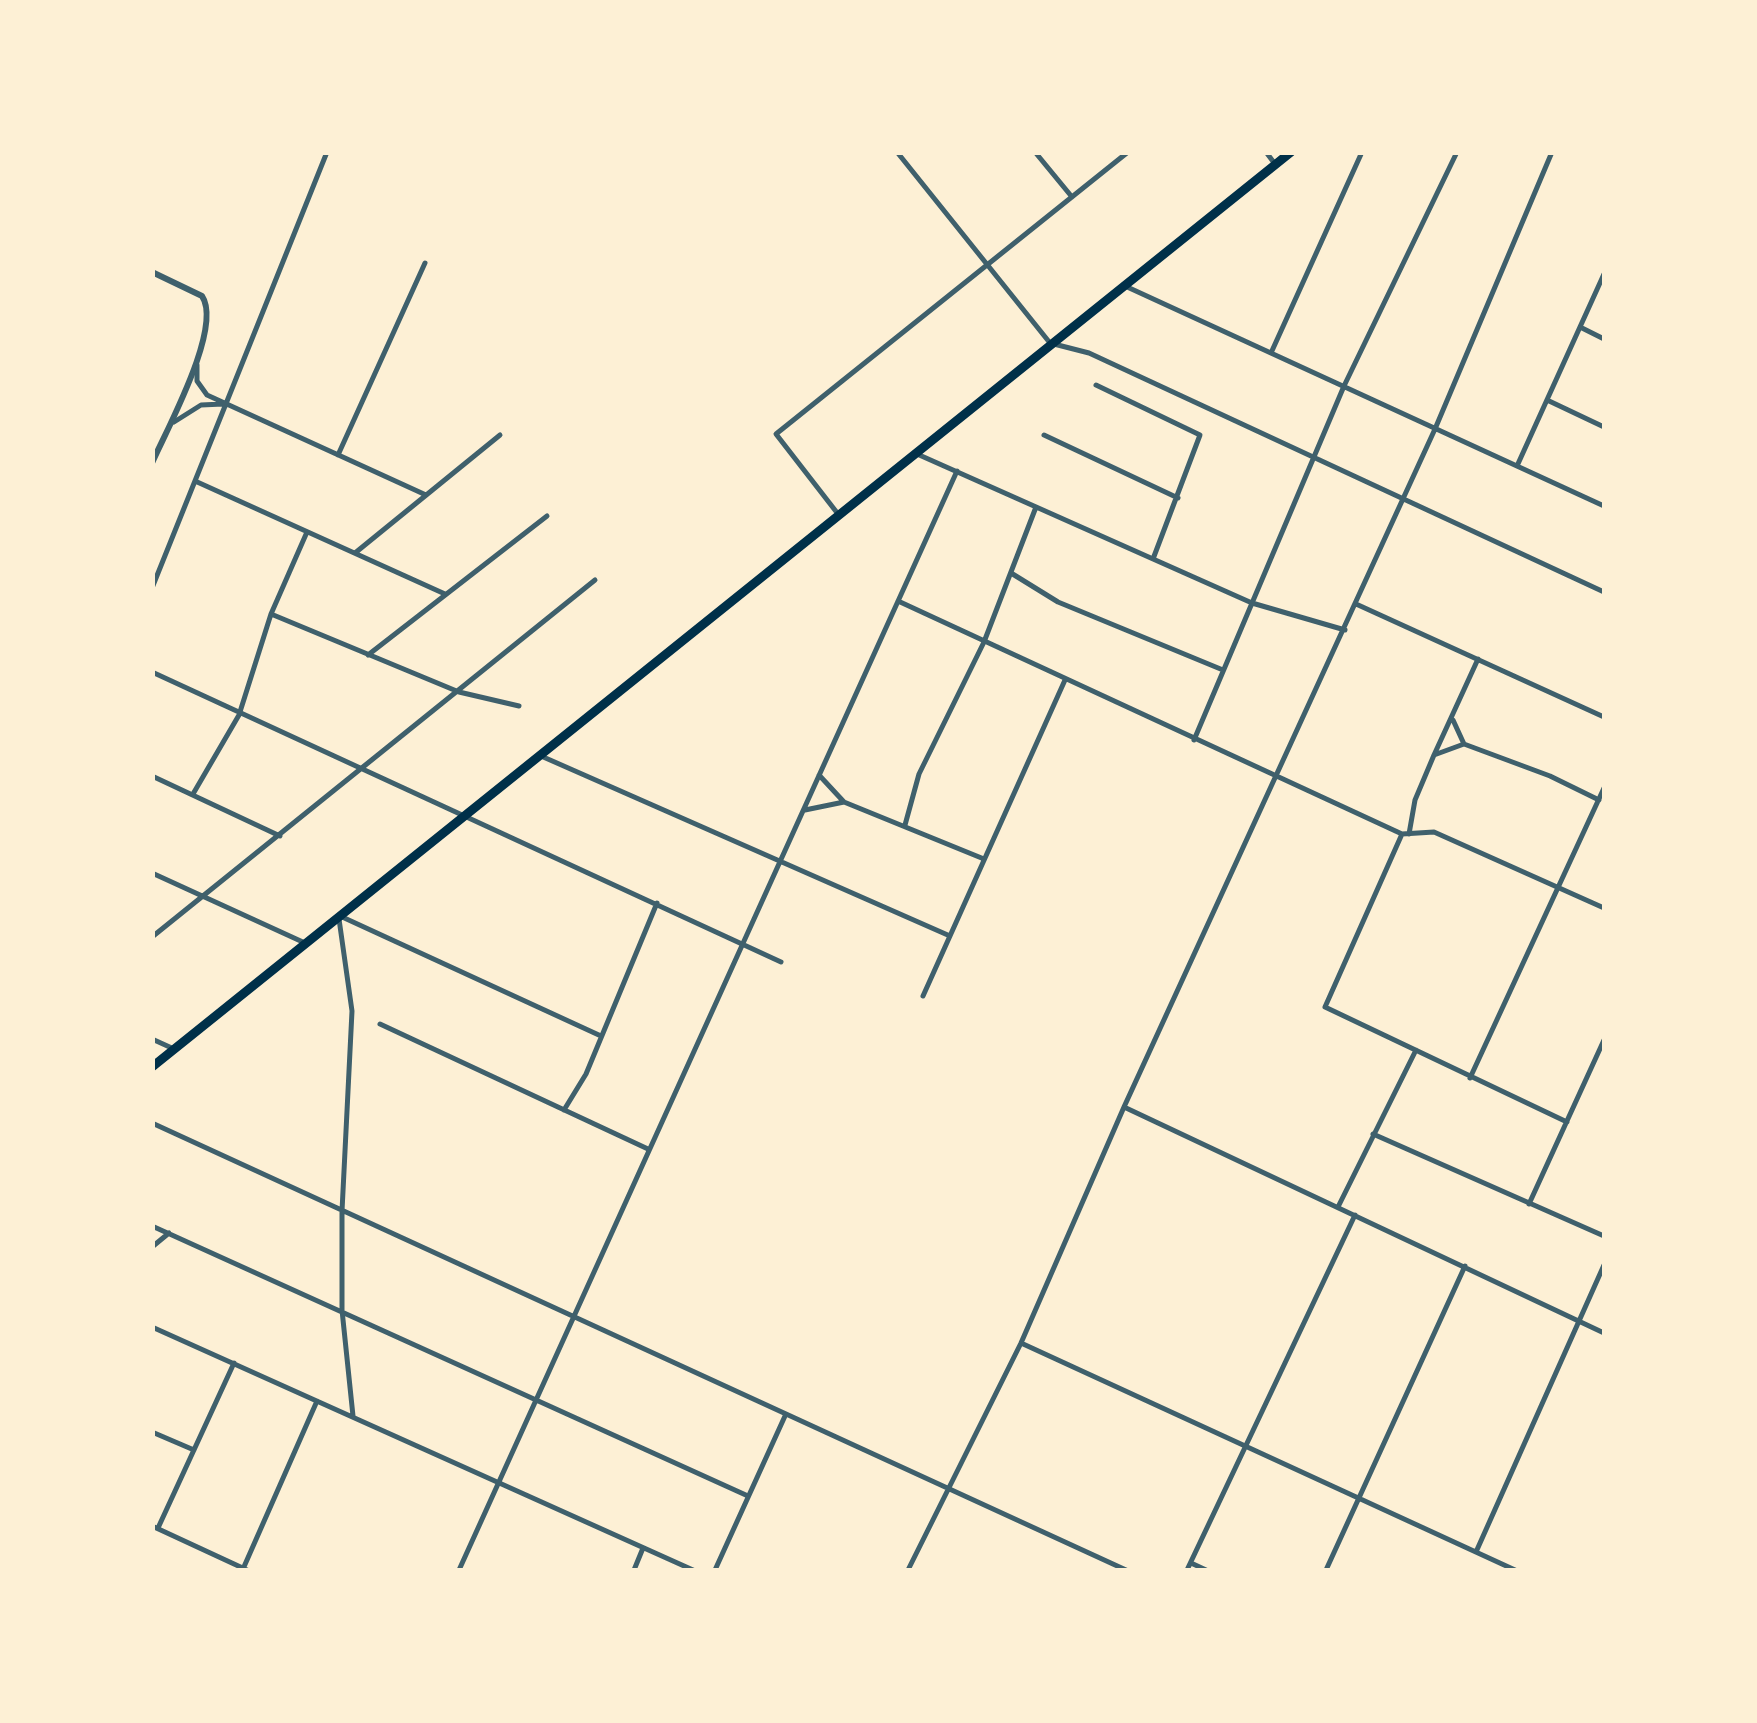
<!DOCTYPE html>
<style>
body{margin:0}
#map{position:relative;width:1757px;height:1723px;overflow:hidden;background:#fdf0d5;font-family:Manrope,sans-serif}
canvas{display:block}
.frame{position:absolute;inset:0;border:155px solid #fdf0d5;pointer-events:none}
</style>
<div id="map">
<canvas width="1757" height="1723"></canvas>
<div class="frame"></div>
</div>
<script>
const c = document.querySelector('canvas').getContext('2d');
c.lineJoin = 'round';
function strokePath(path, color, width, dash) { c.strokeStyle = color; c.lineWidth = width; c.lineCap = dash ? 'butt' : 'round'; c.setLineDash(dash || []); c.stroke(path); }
strokePath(new Path2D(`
 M897 152 1050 343 1089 353 1604 592
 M1035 152 1072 197
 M1266 152 1275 164
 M1125 286 1604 506
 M1580 327 1604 339
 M1271 353 1362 152
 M197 365V381L207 395 426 495
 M1096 385 1200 435 1153 559
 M1547 400 1604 427
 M174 422 201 405 223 404
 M1044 435 1178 498
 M917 454 1252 603 1345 630
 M338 455 425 263
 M1517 466 1604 274
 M195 481 445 594
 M838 514 776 434 1128 152
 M355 553 500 435
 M1011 573 1058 602 1223 670
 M152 588 327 152
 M898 601 1402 834 1434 832 1604 908
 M1356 604 1604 717
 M271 614 459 692 519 706
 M368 655 547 516
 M152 672 781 962
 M1453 720 1464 744
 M1194 740 1344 386 1457 152
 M1434 755 1478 659
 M541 756 950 936
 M819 775 844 802 984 859
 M152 776 280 836
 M193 794 239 715 271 614 307 532
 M805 810 844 802
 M905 825 919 774 984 642 1036 507
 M1402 834 1325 1007 1567 1122
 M1409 834 1415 800 1434 755 1464 744 1550 776 1599 800
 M152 873 305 943
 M340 916 601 1036
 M339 919 352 1011 342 1211V1310L353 1416
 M152 937 595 580
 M923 996 1065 680
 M380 1024 648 1149
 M152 1039 174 1049
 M1470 1078 1604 788
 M1124 1107 1604 1333
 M564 1110 586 1074 657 903
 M152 1123 1126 1570
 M1373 1134 1604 1236
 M1529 1204 1604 1040
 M1338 1207 1416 1050
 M152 1226 748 1496
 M152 1247 169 1233
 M152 1327 693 1570
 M1021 1343 1515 1570
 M152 1432 194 1450
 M152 1526 247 1570
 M158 1528 234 1363
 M1476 1552 1604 1265
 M1191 1563 1206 1570
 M243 1569 317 1401
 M459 1570 957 471
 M634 1570 643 1548
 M715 1570 785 1416
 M908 1570 1021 1343 1124 1107 1435 429 1552 152
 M1187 1570 1355 1215
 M1326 1570 1465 1266`), '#3f606c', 5);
strokePath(new Path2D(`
 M152 272 202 296C223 327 167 429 152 463`), '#3f606c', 6);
strokePath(new Path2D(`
 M152 1067 1291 152`), '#003049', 9);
</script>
